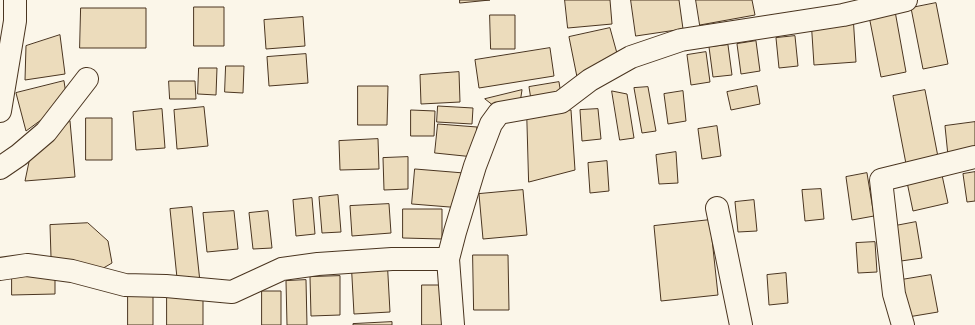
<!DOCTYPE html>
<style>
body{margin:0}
canvas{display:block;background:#fbf6e9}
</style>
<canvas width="975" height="325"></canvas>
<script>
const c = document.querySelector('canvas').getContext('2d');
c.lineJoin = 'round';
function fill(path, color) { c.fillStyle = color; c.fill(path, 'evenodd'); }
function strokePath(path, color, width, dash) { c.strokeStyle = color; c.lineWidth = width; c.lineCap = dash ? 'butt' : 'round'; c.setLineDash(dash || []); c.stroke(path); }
const building = new Path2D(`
 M460 0H490L460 3Z
 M565 0H610L612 24 568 28Z
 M631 0H679L683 29 636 36Z
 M696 0H752L755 15 700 25Z
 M936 3 948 64 923 69 911 8Z
 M194 7H224V46H194Z
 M81 8H146V48H80Z
 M895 11 906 72 881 77 869 16Z
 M490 15H515V49H491Z
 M853 15 856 62 814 65 811 19Z
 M303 17 305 46 266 49 264 20Z
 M610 28 618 57 578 82 569 37Z
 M60 35 65 74 25 80 26 46Z
 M795 36 798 66 779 68 776 38Z
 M756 41 760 71 741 74 737 44Z
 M728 45 732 75 713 77 709 47Z
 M550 48 554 76 479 88 475 60Z
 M706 52 710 82 691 85 687 55Z
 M306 54 308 83 269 86 267 57Z
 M226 66H244L243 93 225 92Z
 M199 68H217L216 95 198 94Z
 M459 72 460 102 421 104 420 75Z
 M64 81 67 101 26 131 16 93Z
 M169 81H195L196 99H170Z
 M559 82 562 101 532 106 529 87Z
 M358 86H388L387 125H358Z
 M757 86 760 104 731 110 727 92Z
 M648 87 656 131 642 133 634 88Z
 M522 90 520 103 499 110 485 99Z
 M925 90 939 162 907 169 893 96Z
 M612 91 627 94 634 138 620 140Z
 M683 91 686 121 668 124 664 94Z
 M438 106 473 108 472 124 437 122Z
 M204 107 208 146 177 149 174 110Z
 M162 109 165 148 136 150 133 112Z
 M598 109 601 139 582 141 580 110Z
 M411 110 435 111 434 136H411Z
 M527 110H571L575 170 529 182Z
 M86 118H112V160H86Z
 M70 121 75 177 25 181 30 157Z
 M975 122V152L948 156 945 126Z
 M438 124 477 127 474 157 435 153Z
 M717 126 721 156 702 159 698 129Z
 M378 139 379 169 340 170 339 141Z
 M676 152 678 183 659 184 656 155Z
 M408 157V189L384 190 383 158Z
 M607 161 609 191 590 193 588 163Z
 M415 169 464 173 462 208 412 204Z
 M975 172V201L967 202 963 174Z
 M867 173 874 216 852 220 846 177Z
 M942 175 948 203 913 211 907 182Z
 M821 189 824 219 805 221 802 190Z
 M523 190 527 235 483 239 479 194Z
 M338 195 341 232 322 233 319 197Z
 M312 198 315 234 296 236 293 200Z
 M754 200 757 231 738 232 735 202Z
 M389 204 391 233 352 236 350 206Z
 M192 207 200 282 177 278 170 209Z
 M403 209H442V239L403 238Z
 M234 211 238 249 207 252 203 213Z
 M268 211 272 248 253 249 249 213Z
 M710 220 718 295 661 301 654 226Z
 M916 222 922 258 901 261 895 226Z
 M88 223 108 241 112 263 100 270 51 257 50 225Z
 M875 242 877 272 858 273 856 243Z
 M473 255H508L509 310H474Z
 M387 257 390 312 354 314 351 259Z
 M12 273H55V294L12 295Z
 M786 273 788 303 769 305 767 275Z
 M931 275 938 312 908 317 901 280Z
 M340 276V315L311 316 310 277Z
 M306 280 307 325H287L286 281Z
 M128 283H153V325H128Z
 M422 285H457L458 325H422Z
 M262 291H281V325H262Z
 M167 296H203V325H167Z
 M392 322V325H353V324Z`);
fill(building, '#ecdcbc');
strokePath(building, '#4a3520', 1);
const minor = new Path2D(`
 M0 111 15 21V0
 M0 168 19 155 46 132 87 79
 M717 208 741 325
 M0 269 27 265 72 271 125 285 166 286 232 292 282 269 318 264 392 259H448
 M453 325 448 259 455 232 475 166 491 124 499 113 561 102 590 80 631 57 681 40 843 15 906 0
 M903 325 894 294 881 180 975 157`);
strokePath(minor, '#4a3520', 24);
strokePath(minor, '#fbf6e9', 22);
</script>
